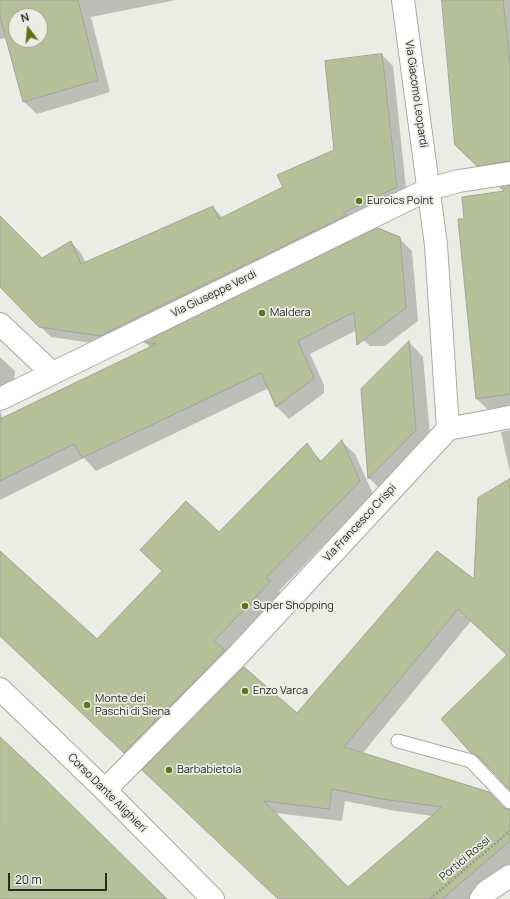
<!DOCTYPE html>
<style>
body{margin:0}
#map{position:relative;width:510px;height:899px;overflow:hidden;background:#ebede5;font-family:Manrope,sans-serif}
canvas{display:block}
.north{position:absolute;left:8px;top:8px;width:40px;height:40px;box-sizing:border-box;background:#ebede5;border:1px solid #9d9e98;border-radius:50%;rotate:344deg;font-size:11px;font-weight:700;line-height:16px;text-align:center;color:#282825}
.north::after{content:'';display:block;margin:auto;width:14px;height:18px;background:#62711c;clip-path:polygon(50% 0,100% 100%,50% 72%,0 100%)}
.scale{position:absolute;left:8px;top:873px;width:99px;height:18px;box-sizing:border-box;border:2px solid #282825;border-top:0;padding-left:5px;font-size:12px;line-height:14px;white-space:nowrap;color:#282825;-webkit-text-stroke:3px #ebede5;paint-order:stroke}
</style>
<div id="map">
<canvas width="510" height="899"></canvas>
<div class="north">N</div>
<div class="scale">20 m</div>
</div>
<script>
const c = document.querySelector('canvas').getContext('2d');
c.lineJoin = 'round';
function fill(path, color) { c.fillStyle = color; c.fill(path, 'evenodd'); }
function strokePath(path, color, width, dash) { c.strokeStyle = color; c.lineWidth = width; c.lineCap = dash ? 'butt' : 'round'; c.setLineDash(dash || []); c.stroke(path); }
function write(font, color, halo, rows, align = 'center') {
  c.font = font + ' Manrope,sans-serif'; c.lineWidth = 3.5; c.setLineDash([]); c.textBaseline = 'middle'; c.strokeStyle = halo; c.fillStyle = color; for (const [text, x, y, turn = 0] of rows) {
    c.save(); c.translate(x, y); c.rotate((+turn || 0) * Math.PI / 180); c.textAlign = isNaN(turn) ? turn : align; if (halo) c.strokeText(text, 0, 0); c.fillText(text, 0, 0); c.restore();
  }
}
fill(new Path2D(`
 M0 0H176L91 17 110 92 37 114 24 102 7 38 0 39ZM16 16H40V40H16Z
 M443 0H510V176L491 178 469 158Z
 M382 55 393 66 407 197 112 346 51 337 0 286V221L42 259 71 242 81 253 86 263 213 207 223 218 284 188 335 150Z
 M510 186V420L490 412 477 399 460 220H465L506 192 502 188Z
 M378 229 399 238 412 251 418 321 385 346H370L357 334V330L310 354 324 385V393L289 419 276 406 269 388 96 471 84 458 0 500V357L15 371 11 399 3 405 0 411 3 419 151 348 146 343Z
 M409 342 423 357 431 446 384 493 369 478 362 389Z
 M510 430V472L501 432Z
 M342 442 355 454 373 494 279 591 283 595 138 765 0 635V553L97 641 219 534 307 445 322 462Z
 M510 480V789L472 752 508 655 471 621 362 754 510 810V865L470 899H279L156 783 297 714 475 581ZM345 801 396 811 433 816 348 888 275 813 342 821Z`), '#0003');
const building = new Path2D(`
 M0 0H78L98 80 23 102 0 17ZM16 16H40V40H16Z
 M442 0H503L510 62V161L477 166 455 145Z
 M382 54 397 187 343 213 347 215 100 336 39 327 0 287V216L42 258 71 241 81 264 213 206 219 219 283 187 277 175 334 150 325 61Z
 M510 186V394L476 399 458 219H464L462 197 504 191 500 187Z
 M378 228 400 237 406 308 357 345 354 312 298 341 314 378 276 407 261 373 82 458 74 444 0 481V419L156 344 144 342Z
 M409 341 416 430 368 479 361 389Z
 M342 440 360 481 266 578 271 581 214 641 225 650 124 753 0 636V551L97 639 162 571 140 550 186 501 219 532 307 443 320 462Z
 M510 479V790L477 755 471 753 441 719 507 655 458 609 344 747 489 792 504 808 510 810V841L442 899H278L142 770 244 667 297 713 437 551 474 579 478 498ZM332 789 382 799 442 807 348 887 264 801 329 809Z
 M0 737 45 779 167 899H0Z`);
fill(building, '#b6c098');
strokePath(building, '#a0a29b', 1);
const lane = new Path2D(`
 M398 741 471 761 510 802`);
const street = new Path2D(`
 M0 324 52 373
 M0 399 429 189 459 181 510 173
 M448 429 510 417
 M105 790 239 654 448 429 436 245 403 0
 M481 899 486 892 510 876`);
const secondary = new Path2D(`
 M0 689 105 790 213 899`);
strokePath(lane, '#a9aba3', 15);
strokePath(street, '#a9aba3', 24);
strokePath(secondary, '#a9aba3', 24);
strokePath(new Path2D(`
 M430 899 510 831`), '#969892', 2.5, [2, 2]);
strokePath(lane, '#fff', 13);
strokePath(street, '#fff', 22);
strokePath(secondary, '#fff', 22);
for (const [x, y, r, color] of [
 [359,201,4,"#62711c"],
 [262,313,4,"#62711c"],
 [245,606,4,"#62711c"],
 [245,691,4,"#62711c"],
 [87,705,4,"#62711c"],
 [169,770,4,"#62711c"]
]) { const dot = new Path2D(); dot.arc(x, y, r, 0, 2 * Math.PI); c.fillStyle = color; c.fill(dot); strokePath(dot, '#ebede5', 1.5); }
write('11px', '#282825', '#ebede5', [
 ["Via Giacomo Leopardi",416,94,82],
 ["Via Giuseppe Verdi",214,294,-26],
 ["Via Francesco Crispi",360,523,-47],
 ["Corso Dante Alighieri",107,793,45],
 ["Portici Rossi",465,859,-40]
]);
write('11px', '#282825', '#ebede5', [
 ["Euroics Point",367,201],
 ["Maldera",270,313],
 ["Super Shopping",253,606],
 ["Enzo Varca",253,691],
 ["Monte dei",95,699],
 ["Paschi di Siena",95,712],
 ["Barbabietola",177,770]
], 'left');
</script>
